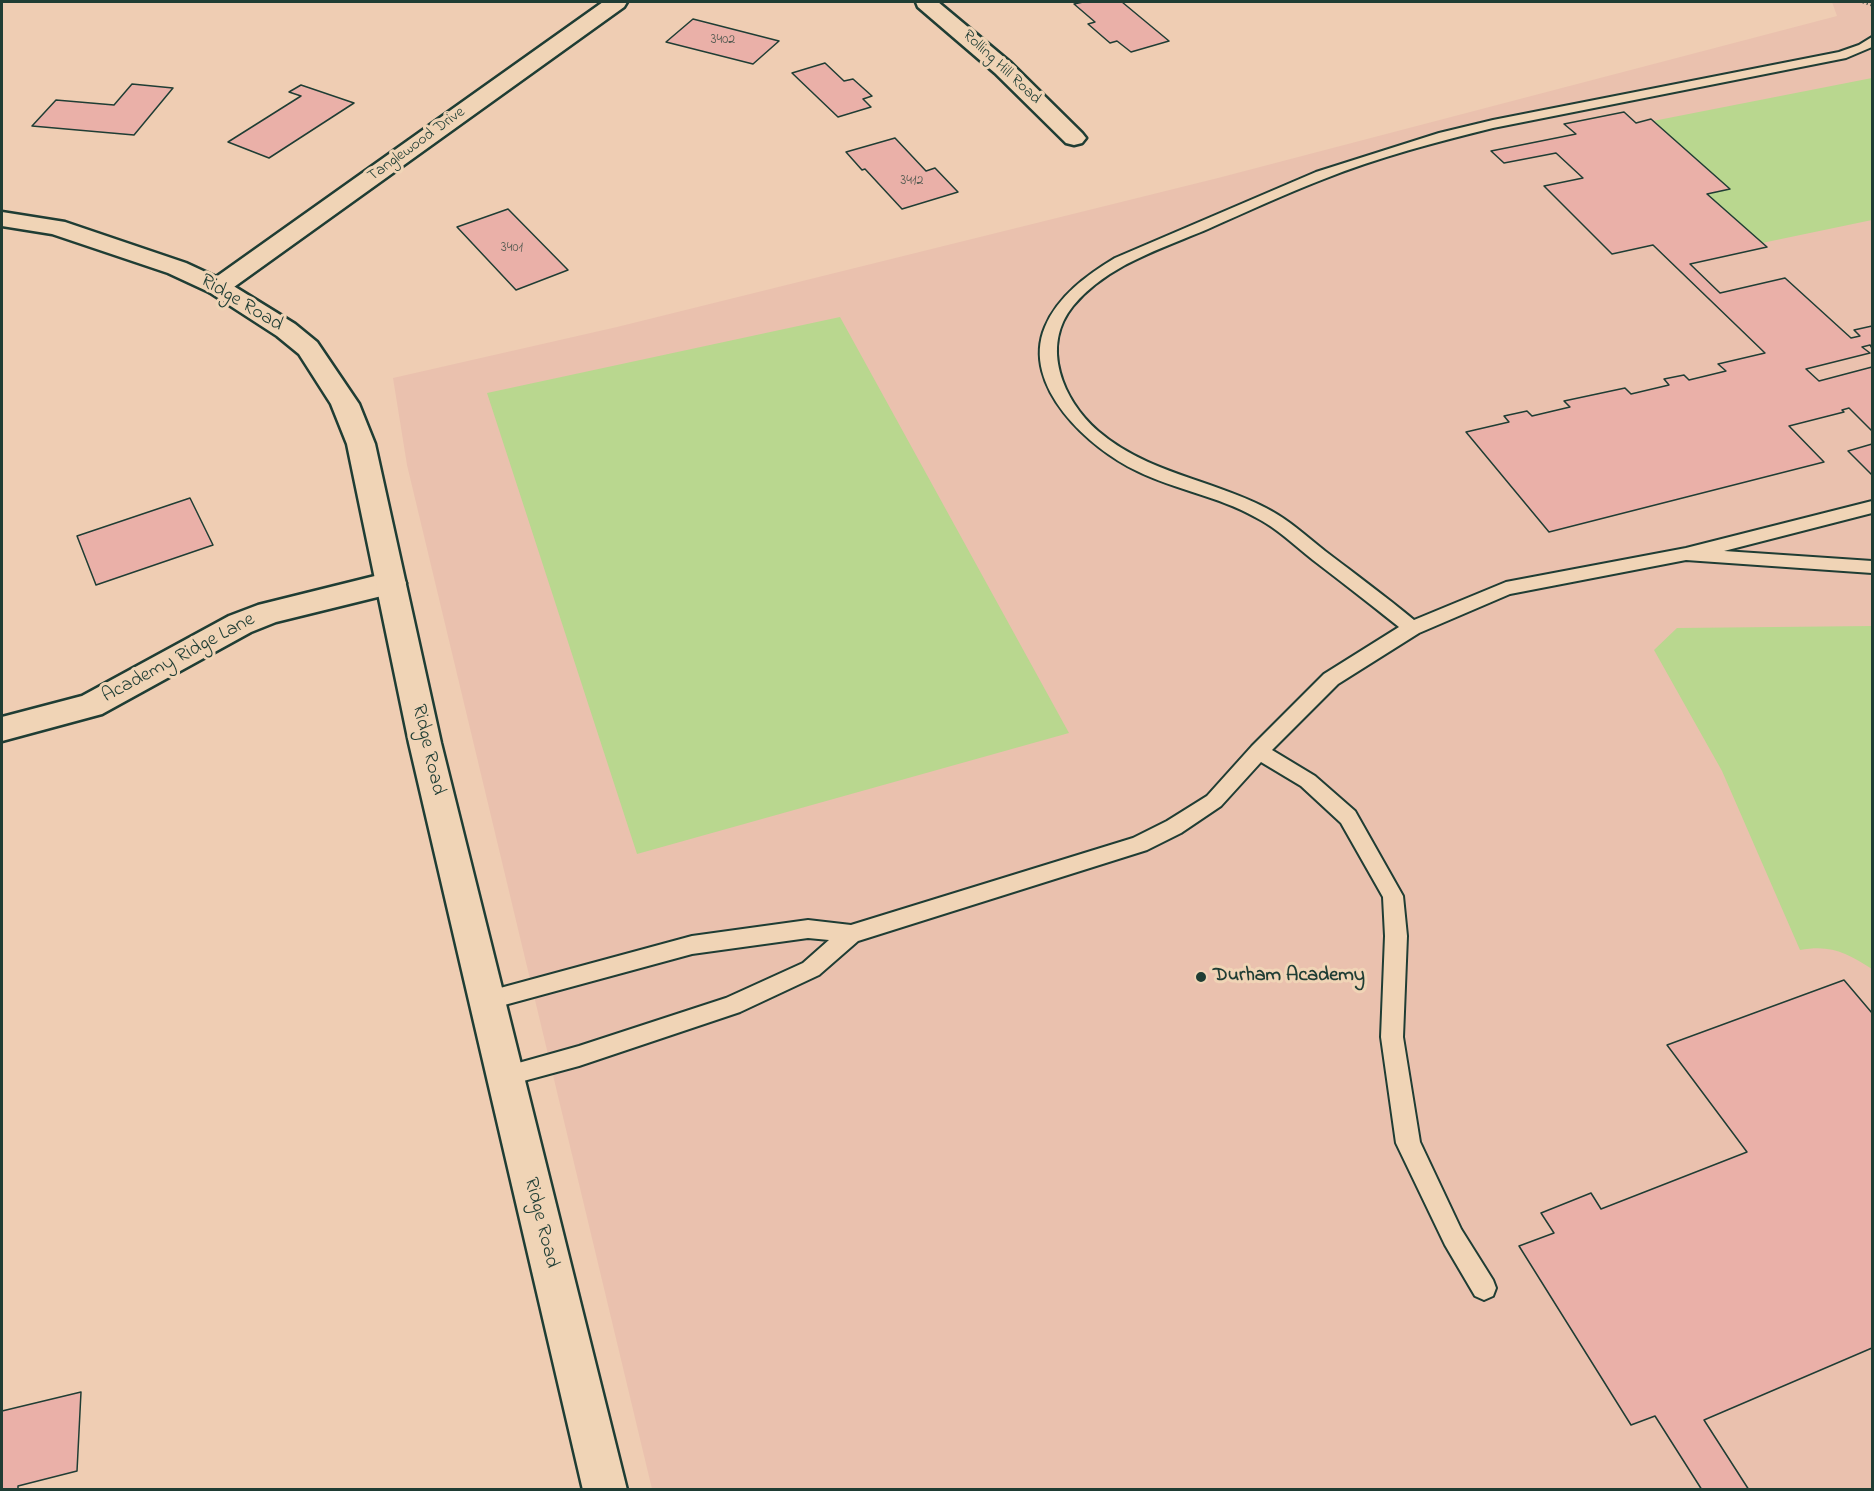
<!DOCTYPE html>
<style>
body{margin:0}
#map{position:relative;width:1874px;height:1491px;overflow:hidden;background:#efcdb3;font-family:"Indie Flower",sans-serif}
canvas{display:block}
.frame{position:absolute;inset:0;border:3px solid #1f3d34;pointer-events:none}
</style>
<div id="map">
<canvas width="1874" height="1491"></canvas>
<div class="frame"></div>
</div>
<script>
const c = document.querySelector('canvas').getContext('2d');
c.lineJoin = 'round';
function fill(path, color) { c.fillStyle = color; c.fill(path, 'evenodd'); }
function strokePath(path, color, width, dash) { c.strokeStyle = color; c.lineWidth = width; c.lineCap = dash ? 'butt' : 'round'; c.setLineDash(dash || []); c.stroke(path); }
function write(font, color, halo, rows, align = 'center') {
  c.font = font + ' "Indie Flower",sans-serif'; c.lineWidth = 6; c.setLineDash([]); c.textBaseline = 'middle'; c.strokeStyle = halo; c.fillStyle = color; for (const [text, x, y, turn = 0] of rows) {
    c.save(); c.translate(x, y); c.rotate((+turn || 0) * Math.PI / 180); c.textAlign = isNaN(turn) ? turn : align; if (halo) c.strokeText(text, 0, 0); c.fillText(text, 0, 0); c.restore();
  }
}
fill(new Path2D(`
 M1829 2H1872V1489H652L407 465 393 378 617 327 1218 178 1837 16 1832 2Z`), '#eac1ae');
fill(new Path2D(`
 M1872 78V220L1762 243 1707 194 1729 188 1653 121Z
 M840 317 1069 733 637 854 487 393Z
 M1872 626V969C1847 953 1831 944 1800 950L1722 771 1654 650 1677 628Z`), '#b9d78f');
const building = new Path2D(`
 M1083 2H1122L1169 41 1131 52 1117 41 1110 43 1088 24 1095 22 1074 4Z
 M693 19 779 41 753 64 666 42Z
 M825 63 844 81 853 79 872 96 863 99 871 107 838 117 792 73Z
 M132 84 173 88 134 135 32 126 56 100 114 105Z
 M301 85 354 103 269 158 228 142 301 96 289 92Z
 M1624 112 1636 123 1651 119 1730 189 1707 194 1767 247 1690 264 1720 293 1785 278 1851 338 1860 336 1854 330 1872 326V348L1870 345 1862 347 1870 353 1806 369 1819 381 1872 367V431L1849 408 1842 410 1844 412 1789 426 1824 462 1549 532 1466 432 1509 422 1504 416 1527 411 1532 416 1570 407 1564 401 1625 388 1631 394 1669 385 1664 379 1684 375 1689 380 1726 371 1718 364 1765 353 1653 245 1612 254 1544 186 1583 178 1556 153 1504 163 1491 151 1576 134 1564 124Z
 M895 138 926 171 935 168 958 192 902 209 865 169 862 170 846 152Z
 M508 209 568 270 516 290 457 227Z
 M1872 444V475L1848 451Z
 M190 498 213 545 96 585 77 536Z
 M1844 980 1872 1013V1348L1704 1420 1749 1490H1702L1655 1416 1631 1425 1519 1246 1554 1233 1541 1213 1591 1193 1601 1209 1747 1152 1667 1045Z
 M81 1392 77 1471 18 1486V1490H2V1411Z`);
fill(building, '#eab0a8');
strokePath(building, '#1f3d34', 1.5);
const service = new Path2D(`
 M1872 37V47L1846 58 1493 128C1437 142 1378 157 1324 179 1285 194 1246 212 1208 229 1161 249 1107 265 1073 306 1040 347 1063 400 1098 431 1147 473 1210 479 1266 508 1288 519 1306 536 1325 551 1355 574 1385 596 1414 620L1506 582 1686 548 1872 501V513L1724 551 1872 561V573L1686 560 1510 594 1419 633 1338 684 1272 750 1315 776 1355 811 1403 896 1407 936 1403 1037 1420 1142 1461 1229 1493 1280 1496 1288 1493 1296 1484 1300 1475 1296 1445 1245 1396 1143 1381 1037 1385 936 1383 897 1341 823 1301 786 1261 762 1221 806 1181 833 1147 850 858 941 819 975 740 1012 579 1066 505 1086 497 1083 494 1076 497 1069 579 1046 726 998 803 963 829 940 808 938 692 954 486 1010 478 1008 475 1001 478 994 692 936 808 920 851 925 1133 838 1167 821 1207 796 1252 746 1324 674 1399 627C1371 605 1342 582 1313 560 1294 545 1277 528 1255 517 1218 496 1175 490 1137 471 1090 449 1020 386 1045 327 1058 296 1087 275 1115 258L1316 172 1439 133 1493 120 1839 52 1859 45Z`);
const minor = new Path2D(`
 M603 2H627L624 7 227 292 218 295 209 292 205 287 209 282Z
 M916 2H938L1011 63 1082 133 1086 138 1082 143 1074 145 1066 143 995 73 918 7Z
 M391 572 402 575 406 583 402 591 276 622 251 632 102 714 2 741V717L82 696 229 616 258 605Z`);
const tertiary = new Path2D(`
 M2 212 65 222 186 263 227 282 295 324 317 342 359 404 375 444 441 743 627 1490H583L409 743 347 444 331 404 299 354 277 336 209 292 168 273 52 234 2 226Z`);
strokePath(service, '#1f3d34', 4);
strokePath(minor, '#1f3d34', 5);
strokePath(tertiary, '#1f3d34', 5);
strokePath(new Path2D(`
 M1863 2 1872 5`), '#1f3d34', 3, [1, 3]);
fill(service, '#f0d4b6');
fill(minor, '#f0d4b6');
fill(tertiary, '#f0d4b6');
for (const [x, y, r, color] of [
 [1201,977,6,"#1f3d34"]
]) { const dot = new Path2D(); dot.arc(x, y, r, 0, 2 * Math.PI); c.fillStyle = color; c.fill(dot); strokePath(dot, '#f0d4b6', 2); }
write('14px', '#525a51', null, [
 ["3402",723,41],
 ["3412",912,182],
 ["3401",512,249]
]);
write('16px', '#1f3d34', '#f0d4b6', [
 ["Rolling Hill Road",1001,68,43],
 ["Tanglewood Drive",417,145,-36]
]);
write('20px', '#1f3d34', '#f0d4b6', [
 ["Ridge Road",241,304,31],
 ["Academy Ridge Lane",179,659,-28],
 ["Ridge Road",427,750,77],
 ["Ridge Road",540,1223,76]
]);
write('bold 20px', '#1f3d34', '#f0d4b6', [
 ["Durham Academy",1213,977]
], 'left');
</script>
